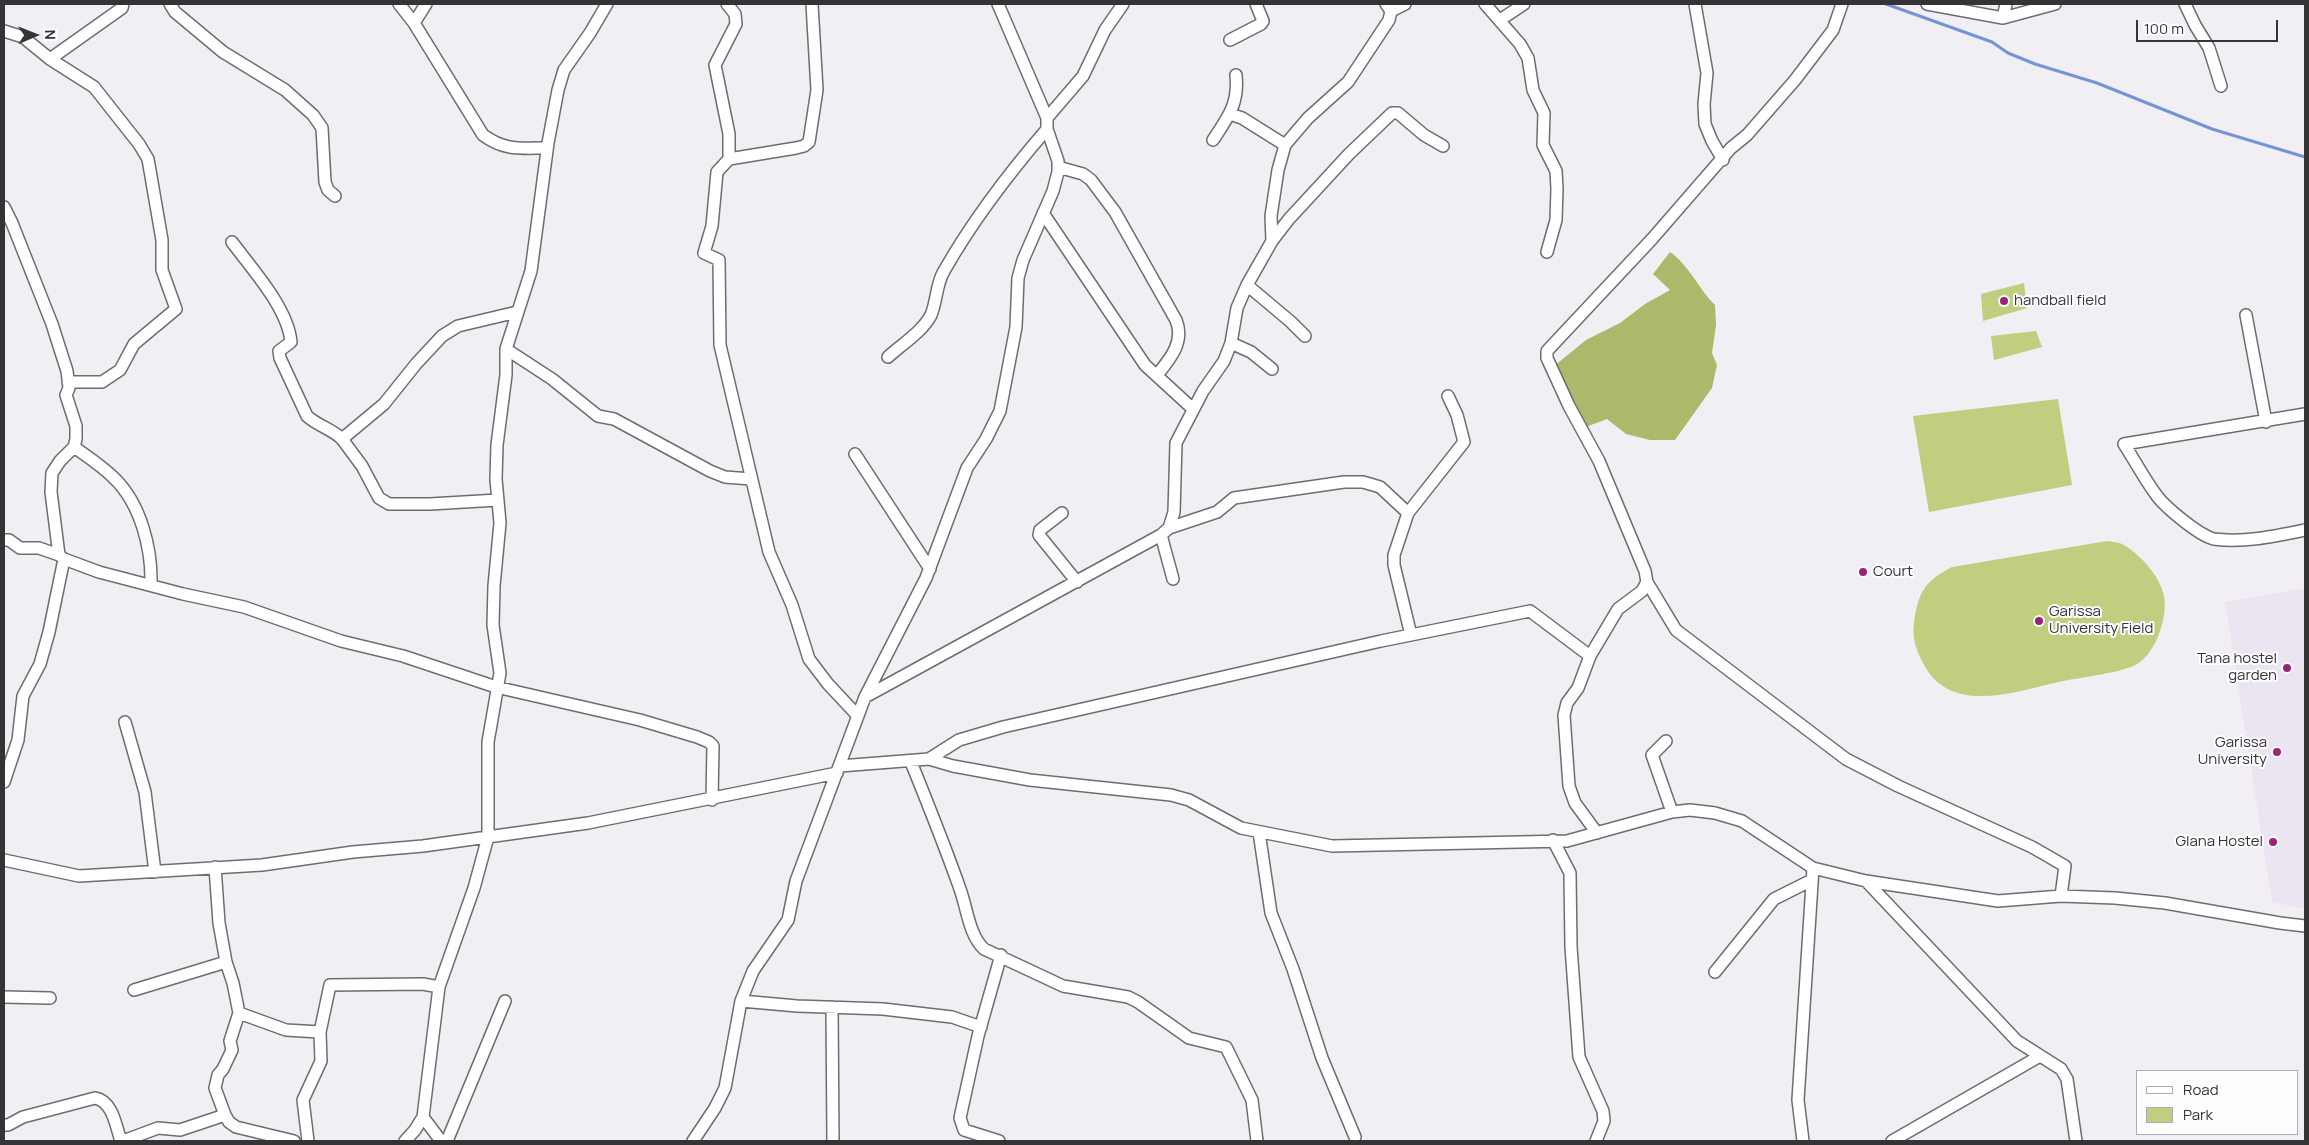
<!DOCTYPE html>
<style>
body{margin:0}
#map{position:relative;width:2309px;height:1145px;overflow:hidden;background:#f2eff4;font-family:Manrope,sans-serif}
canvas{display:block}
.frame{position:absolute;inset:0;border:5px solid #343335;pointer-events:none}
.legend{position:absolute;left:2136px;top:1070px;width:162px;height:65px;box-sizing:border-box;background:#fefdff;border:1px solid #adacae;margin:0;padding:6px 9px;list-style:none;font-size:15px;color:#343335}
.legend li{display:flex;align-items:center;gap:10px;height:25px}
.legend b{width:25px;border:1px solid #adacae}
.north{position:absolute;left:10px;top:10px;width:50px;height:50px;-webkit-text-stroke:4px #fefdff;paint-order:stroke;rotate:89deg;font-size:14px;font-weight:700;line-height:20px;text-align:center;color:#343335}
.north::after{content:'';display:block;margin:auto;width:18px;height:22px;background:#343335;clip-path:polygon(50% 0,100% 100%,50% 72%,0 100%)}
.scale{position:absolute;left:2136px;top:20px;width:142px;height:22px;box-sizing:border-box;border:2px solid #343335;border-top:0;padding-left:6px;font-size:15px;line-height:18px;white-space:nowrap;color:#343335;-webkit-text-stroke:4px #fefdff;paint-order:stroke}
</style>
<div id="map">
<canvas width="2309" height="1145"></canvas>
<div class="frame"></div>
<ul class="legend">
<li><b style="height:6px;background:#fff"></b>Road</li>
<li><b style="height:14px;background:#bfce7f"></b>Park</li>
</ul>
<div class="north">N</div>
<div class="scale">100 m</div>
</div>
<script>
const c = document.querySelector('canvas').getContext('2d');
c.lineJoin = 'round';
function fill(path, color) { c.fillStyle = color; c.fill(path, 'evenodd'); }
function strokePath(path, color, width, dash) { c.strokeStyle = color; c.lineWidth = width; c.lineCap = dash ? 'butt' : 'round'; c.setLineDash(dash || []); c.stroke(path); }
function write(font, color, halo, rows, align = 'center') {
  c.font = font + ' Manrope,sans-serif'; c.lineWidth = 4; c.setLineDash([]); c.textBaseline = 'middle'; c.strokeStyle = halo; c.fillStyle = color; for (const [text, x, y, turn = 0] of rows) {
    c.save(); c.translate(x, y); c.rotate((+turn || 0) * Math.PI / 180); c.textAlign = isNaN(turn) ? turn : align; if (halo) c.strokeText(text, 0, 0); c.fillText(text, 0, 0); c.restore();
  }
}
fill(new Path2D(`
 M2305 588V909L2272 902 2225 602Z`), '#ebe4f1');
fill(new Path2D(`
 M2024 283 2027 308 1983 321 1981 294Z
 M2036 331 2042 347 1994 360 1991 336Z
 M2058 399 2072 485 1929 512 1913 416Z
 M2107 541C2112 542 2118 542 2122 544 2140 554 2160 576 2164 596 2168 617 2156 653 2137 664 2121 673 2083 677 2063 681 2017 691 1950 717 1923 663 1916 650 1912 638 1914 623 1918 592 1925 581 1952 567Z`), '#bfce7f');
fill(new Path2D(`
 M1670 252C1689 265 1698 288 1715 305L1716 325 1712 353 1717 365 1712 388 1675 440H1650L1626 434 1607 419 1575 431 1548 371 1586 340 1620 323 1645 304 1670 290 1653 274Z`), '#abba6a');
strokePath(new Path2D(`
 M1886 4 1992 42 2008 53 2035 64 2097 83 2212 129 2305 157`), '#7594d7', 3);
const minor = new Path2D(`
 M170 4 175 12 223 52 285 90 313 115 322 128 325 182 328 190 335 196
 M399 4 414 23 483 135C505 151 520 148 547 148
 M727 4 735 14 736 24 715 65 729 134V159L717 172 712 226 704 253 719 260 720 345 769 552 792 605 809 659 828 684 858 716
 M1485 4 1520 44 1528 58 1533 90 1544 113 1543 145 1556 171 1557 189 1556 220 1547 252
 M1695 4 1707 73 1704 104 1705 124 1712 141 1723 160
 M1927 4 2003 18 2055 4
 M2185 4 2195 25 2209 48 2221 86
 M1391 11 1405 4
 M2003 18 2006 4
 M1500 20 1524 4
 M414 23 426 4
 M4 31 23 37 50 59 94 87 139 144 148 159 162 240V270L176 309 134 344 120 370 102 382H68
 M1230 40 1261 24 1263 21 1256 4
 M50 59 122 8 123 4
 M1230 114 1242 118 1285 145
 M1047 118 1083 76 1105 30 1123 4
 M1213 140C1228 117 1239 104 1236 75
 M729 159 796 148 804 146 809 142 817 90 812 4
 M1058 167 1083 174 1091 180 1115 212 1176 320C1185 342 1170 359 1157 375
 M4 207 12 223 52 324 67 371 69 388 66 395 76 426V439L74 447 60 461 52 473 51 492 59 555
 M1043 213 1145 365 1193 409
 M1272 241 1289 219 1349 154 1392 113H1398L1424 135 1443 146
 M232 242C252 269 288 308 291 342L279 351 280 358 307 416C318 426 332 429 342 439L384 404 416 364 442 336 458 326 517 312
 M1247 285 1291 322 1305 336
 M2246 315 2266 422
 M1231 343 1251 352 1272 369
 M506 349 552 379 598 416 614 419 710 471 725 477 751 479
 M888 357C901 345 923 331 931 315 937 301 936 284 944 271 973 220 1009 173 1047 129
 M2305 414 2124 444C2135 461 2145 480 2157 496 2166 508 2200 536 2214 539 2244 543 2276 536 2305 530
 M342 439 362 466 379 498 389 504H430L498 500
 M74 447C88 457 102 466 114 478 141 504 152 549 151 585
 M855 454 930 569
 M1062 513 1040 530 1039 535 1077 582
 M1169 528 1217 512 1234 498 1344 482H1363L1380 487 1408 513
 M1161 535 1173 579
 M4 540H9L20 548H39L59 555 64 559 99 572 183 594 244 607 341 641 403 656 496 687 640 720 697 737 709 742 713 746 712 800
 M1647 582 1676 630 1846 759 1898 786 2032 847 2065 866 2061 896
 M1411 635 1394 565V555L1408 513 1464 442 1457 415 1448 396
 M865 697 1161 535 1169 528 1174 512 1176 443 1203 391 1224 361 1231 343 1237 308 1247 285 1272 241 1271 216 1278 170 1285 145 1308 118 1348 82 1389 20 1391 11 1386 4
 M125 722 145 792 155 872
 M1666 741 1652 755 1672 812
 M929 759 959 740 1003 727 1381 641 1530 611 1590 656
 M911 762C928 804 945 846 960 889 967 908 969 935 984 949L1063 986 1128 997 1138 1002 1189 1038 1226 1047 1252 1100 1257 1141
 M840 766 929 759 953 766 1030 780 1171 795 1189 800 1241 828 1332 846 1567 841 1672 812 1690 810 1715 813 1742 821 1813 868 1866 881 1998 901 2061 896 2115 898 2165 903 2280 923 2305 926
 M4 782 18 740 23 696 40 664 49 632 64 559
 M1259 832 1271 913 1293 969 1322 1058 1355 1137
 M1597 833 1575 803 1569 786 1564 715 1567 703 1578 688 1590 656 1618 609 1642 591 1647 582 1645 571 1599 461 1569 406 1547 358V351L1652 239 1731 148 1747 135 1795 80 1833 30 1842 4
 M1553 840 1570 873 1571 947 1579 1057 1603 1111 1604 1121 1596 1141
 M4 860 79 876 262 865 353 852 423 846 588 823 837 773
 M215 867 219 923 226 962 233 983 239 1013 230 1041 232 1050 223 1069 218 1075 215 1088 225 1115 229 1122 236 1127 294 1141
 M1866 881 2017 1041 2061 1069 2067 1079 2076 1141
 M1715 972 1774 899 1812 880
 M134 990 226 962
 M4 997 50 998
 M741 1001 797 1006 883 1009 952 1017 981 1027
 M832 1007 833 1141
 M239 1013 286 1030 320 1032 330 985 423 984 439 987
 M423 1117 441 1141
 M4 1125H8L23 1117 95 1098C113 1101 116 1127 121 1141
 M123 1141 158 1128 180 1130 225 1115
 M308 1141 303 1100 321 1061 320 1032
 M405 1141 415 1130 423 1117 439 987 474 888 488 837V742L500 673 493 625 494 586 500 523 496 479 497 445 506 375V349L531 271 548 143 558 90 564 70 590 33 607 4
 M447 1141 505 1001
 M693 1141 715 1108 725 1088 741 1001 753 971 788 920 796 881 865 697 926 578 967 468 986 439 1000 411 1016 327 1018 278 1023 260 1053 191 1058 172V161L1047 129V118L998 4
 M999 1141 964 1130 960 1118 978 1036 1001 955
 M1803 1141 1798 1100 1813 868
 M1892 1141 2040 1056`);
strokePath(minor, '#6e6c71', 14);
strokePath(minor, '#fff', 11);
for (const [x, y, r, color] of [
 [2004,301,5,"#9c2177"],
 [1863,572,5,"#9c2177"],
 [2039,621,5,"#9c2177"],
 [2287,668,5,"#9c2177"],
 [2277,752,5,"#9c2177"],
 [2273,842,5,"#9c2177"]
]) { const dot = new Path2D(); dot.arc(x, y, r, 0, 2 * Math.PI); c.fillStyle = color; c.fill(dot); strokePath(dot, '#fefdff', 2); }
write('15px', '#343335', '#fefdff', [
 ["handball field",2014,301],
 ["Court",1873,572],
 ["Garissa",2049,612],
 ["University Field",2049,629],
 ["Tana hostel",2277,659,"right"],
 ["garden",2277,676,"right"],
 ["Garissa",2267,743,"right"],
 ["University",2267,760,"right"],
 ["Glana Hostel",2263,842,"right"]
], 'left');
</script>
